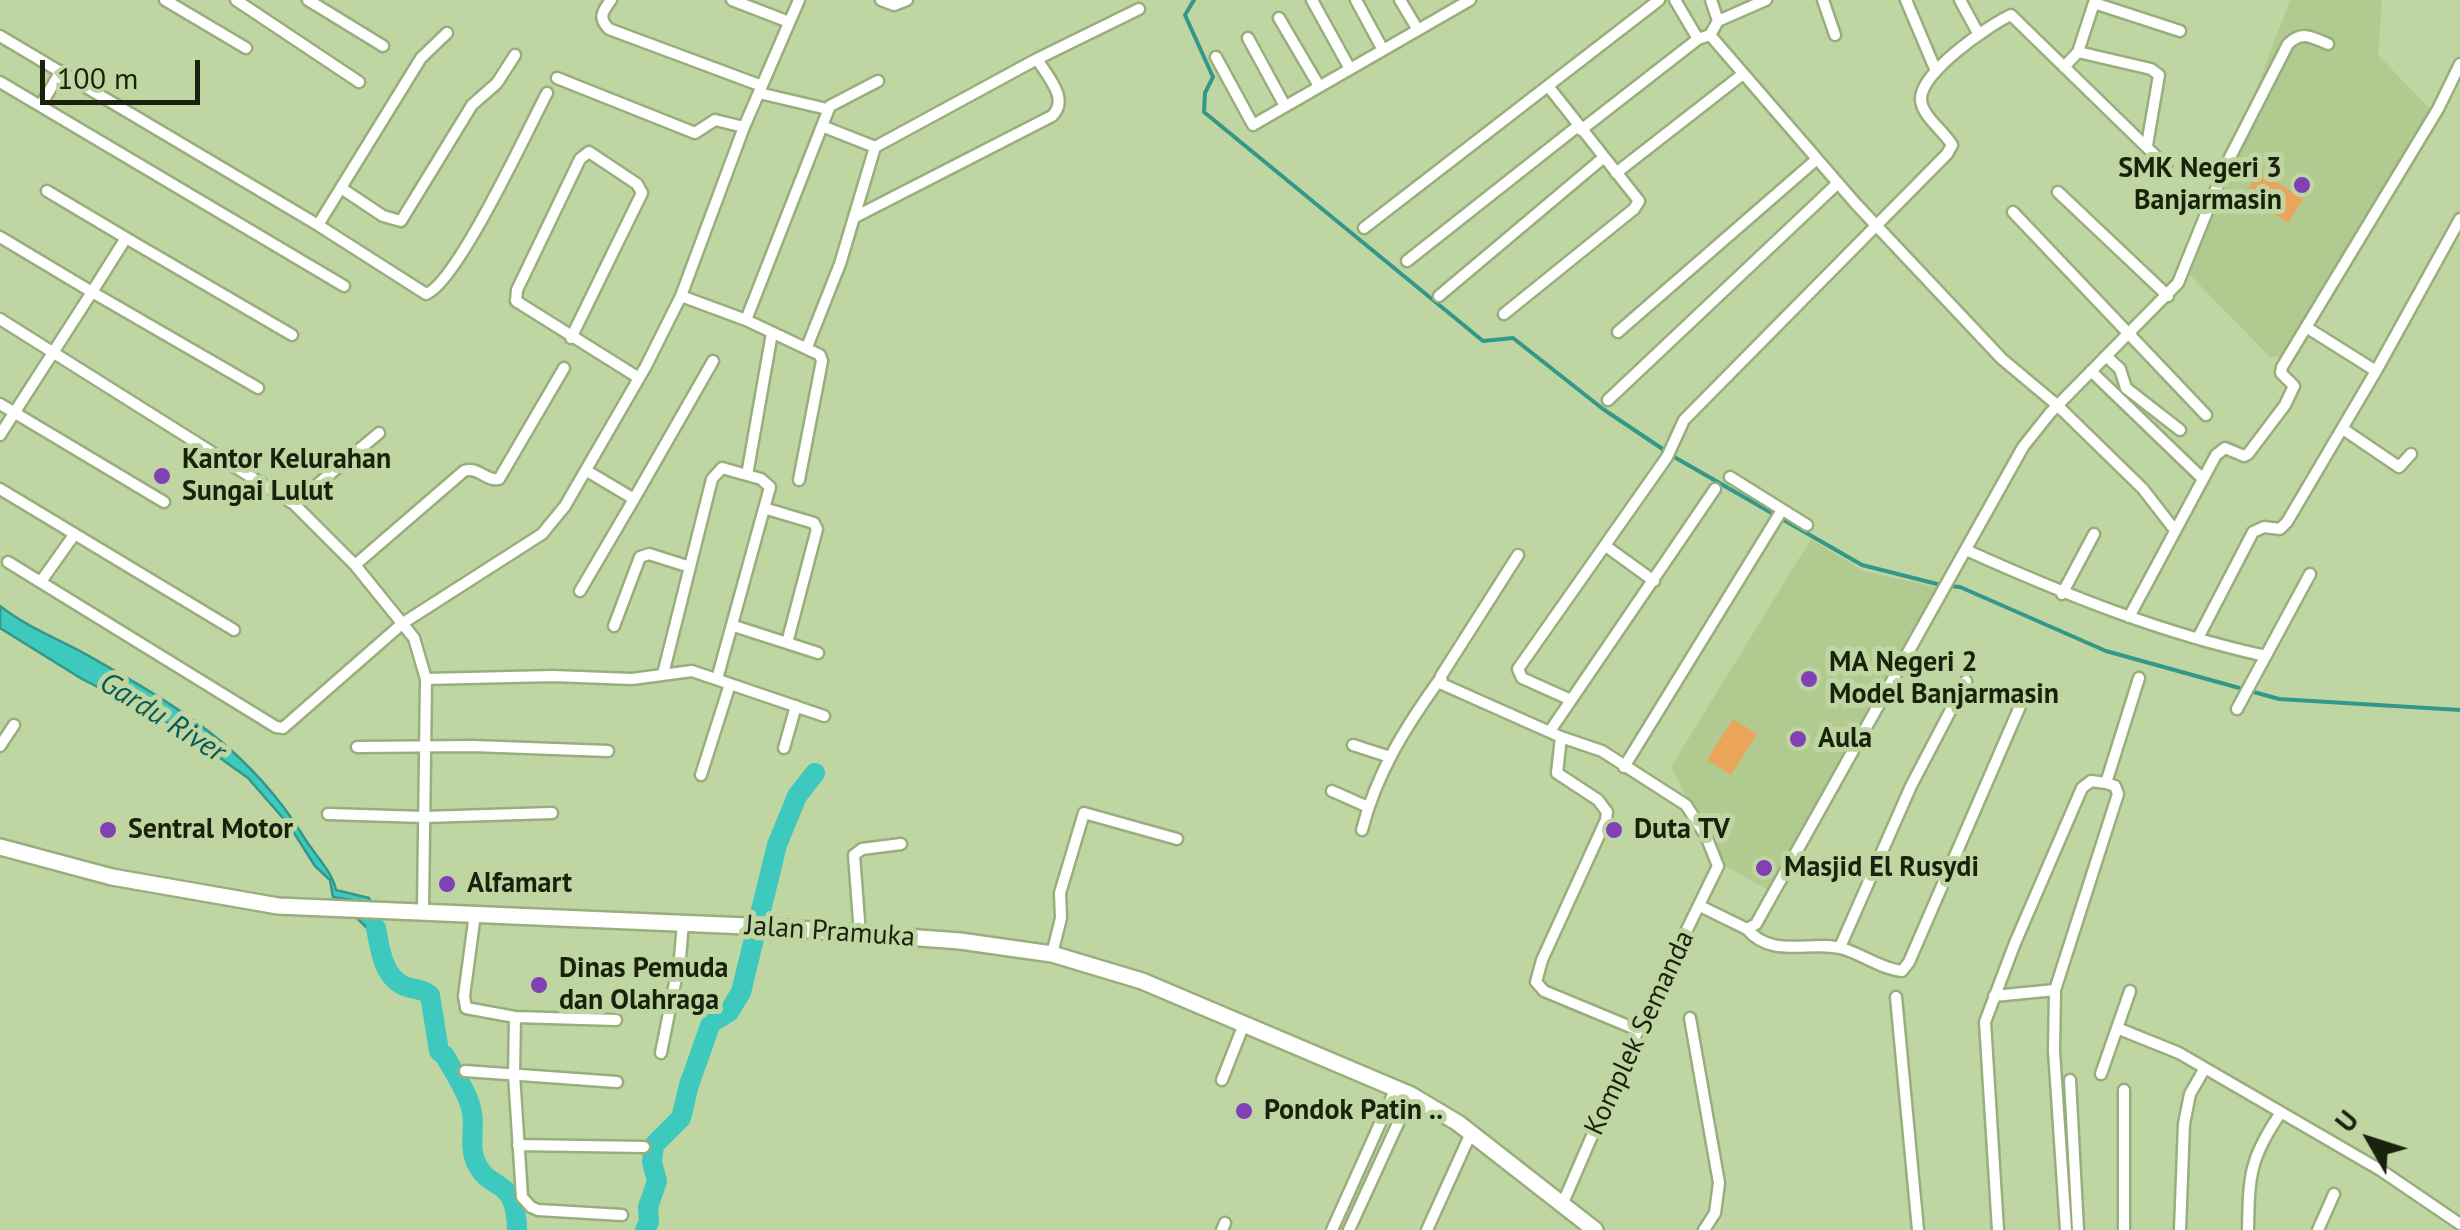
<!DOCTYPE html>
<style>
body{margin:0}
#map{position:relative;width:2460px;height:1230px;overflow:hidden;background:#bfd6a2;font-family:"PT Sans",sans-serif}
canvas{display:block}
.north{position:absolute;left:2320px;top:1090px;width:100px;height:100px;-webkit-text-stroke:8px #bfd6a2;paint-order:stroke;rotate:309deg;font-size:28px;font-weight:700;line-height:40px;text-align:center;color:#1a220e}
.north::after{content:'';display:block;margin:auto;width:35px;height:45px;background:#1a220e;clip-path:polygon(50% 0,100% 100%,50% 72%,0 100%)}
.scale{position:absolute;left:40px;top:60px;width:160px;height:45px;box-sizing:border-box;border:5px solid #1a220e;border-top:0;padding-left:12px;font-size:30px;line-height:35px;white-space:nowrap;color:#1a220e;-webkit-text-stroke:8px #bfd6a2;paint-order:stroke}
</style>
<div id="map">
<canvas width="2460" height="1230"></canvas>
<div class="north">U</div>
<div class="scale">100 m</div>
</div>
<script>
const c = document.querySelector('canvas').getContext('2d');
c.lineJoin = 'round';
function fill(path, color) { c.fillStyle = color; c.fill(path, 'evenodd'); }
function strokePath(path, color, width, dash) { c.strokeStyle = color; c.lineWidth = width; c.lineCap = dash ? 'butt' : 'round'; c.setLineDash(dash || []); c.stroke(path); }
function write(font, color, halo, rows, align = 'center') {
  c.font = font + ' "PT Sans",sans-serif'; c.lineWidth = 10; c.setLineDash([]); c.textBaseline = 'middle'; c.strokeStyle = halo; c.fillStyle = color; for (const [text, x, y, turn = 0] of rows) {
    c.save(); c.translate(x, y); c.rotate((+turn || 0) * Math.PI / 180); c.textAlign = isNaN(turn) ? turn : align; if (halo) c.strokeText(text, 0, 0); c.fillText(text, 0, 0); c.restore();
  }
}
fill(new Path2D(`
 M2290 0H2382L2378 55 2431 110 2282 356 2270 357 2187 272Z
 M1811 539 1863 571 1944 589 1772 892 1720 863 1671 767Z`), '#b1ca90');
fill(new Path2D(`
 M2260 171 2303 199 2288 223 2244 195Z
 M1733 719 1757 734 1731 775 1707 760Z`), '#eaa55a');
const water = new Path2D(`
 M0 606C24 625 53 637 80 651 173 704 247 744 305 839 315 855 332 871 336 890L369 898 382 927 386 953 376 957 370 931 355 916 352 900 333 897 330 880 315 866 289 825 248 778 178 728 82 679 0 628Z`);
fill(water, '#3ec9be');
strokePath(water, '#339789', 2.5);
strokePath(new Path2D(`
 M1194 0 1185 15 1213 77 1205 93 1204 112 1483 341 1513 338 1603 409 1676 458 1862 565 1941 585
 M1950 586 1960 587 2106 651 2279 699 2460 710`), '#339789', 4);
strokePath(new Path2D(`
 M376 928C380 949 383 979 407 987 416 990 421 988 430 995L439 1051 445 1056C454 1073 469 1094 472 1113 475 1128 469 1146 475 1160 489 1195 516 1173 517 1230
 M645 1230 649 1222 648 1207 657 1181 652 1162 654 1145 681 1118 689 1085 711 1023 729 1012 741 992 777 845 797 796 815 773`), '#3ec9be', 20);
const minor = new Path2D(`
 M165 0 246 48
 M236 0 359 82
 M308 0 383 46
 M611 0C602 12 598 18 609 29L762 86
 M732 0 789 22
 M881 0 894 5 907 0
 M1312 0 1350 69
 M1356 0 1383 50
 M1400 0 1418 30
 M1675 0 1698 39
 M1711 0 1718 21 1710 35 1856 204 2002 359 2057 405 2143 489 2174 529
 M1823 0 1835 35
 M1906 0 1936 71
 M1960 0 1978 33
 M1279 18 1319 86
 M1718 21 1766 0
 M0 36 318 225 426 294C457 283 528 129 547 93
 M1248 38 1285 106
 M2078 52 2094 3 2180 31
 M1216 57 1253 125 1470 0
 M2064 67 2078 52 2151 69 2159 75 2147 145
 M557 78 695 133 715 120 744 127
 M0 82 344 286
 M759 93 827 109
 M41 105 61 71
 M822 126 830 106 878 81
 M1581 130 1698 39 1710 35
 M1616 173 1743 74
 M341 188 383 216 401 221 472 105 497 83 515 55
 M47 191 126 238
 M2058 192 2168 296
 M2013 212 2206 415
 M855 217 1052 116C1070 99 1047 76 1037 59
 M318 225 421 58 447 33
 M1364 228 1659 0
 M0 237 92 292 0 435
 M1407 261 1578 126
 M681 296 746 320 820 355 822 361 799 480
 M1439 296 1603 158
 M1504 314 1634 209 1639 201 1548 86
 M0 319 294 504 355 565 414 638 426 679 423 910
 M746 320 822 126 875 147
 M2306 327 2376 371
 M1618 332 1817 159
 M571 338 642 193 637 184 589 152 580 159 517 290 516 301 639 378
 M807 347 840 264 875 147 1037 59 1139 9
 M2106 356 2120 369 2126 388 2180 430
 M2091 371 2203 479
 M258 388 92 292 126 238 292 335
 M1608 400 1838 183
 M0 404 164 502
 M2343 429 2399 467 2411 454
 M747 475 772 333
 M1730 477 1807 525
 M0 489 234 630
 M634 499 713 361
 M294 504 379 433
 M767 509 814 523 817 529 787 643
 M1607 547 1654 581
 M1966 550C2064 594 2160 633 2266 656
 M1518 555 1441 676 1442 684 1561 737 1602 751 1686 805 1706 836 1718 866 1638 1030 1562 1205
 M8 562 276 727 283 728 403 623 542 534 565 506 646 366 681 296 744 127 799 0
 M355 565 464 471C479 466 486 482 499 479L564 368
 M42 580 74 535
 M580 591 634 499 587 471
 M2062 594 2094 534
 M2129 617 2216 455 2225 448 2244 456 2248 454 2285 405 2294 386 2281 373 2282 367 2438 109 2460 64
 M614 626 640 557 649 554 690 567
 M734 626 818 653
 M2198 638 2253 532 2264 527 2280 529 2287 522 2376 371 2460 219
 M663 674 712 479 722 468 761 479 770 487 717 679
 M426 679 553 676 632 679 692 671 824 716
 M1571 700 1522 678 1518 669 1667 457 1684 420 1947 154 1952 145C1944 131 1922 116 1921 100 1919 73 1989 25 2011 15L2166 166
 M2237 709 2310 574
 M1550 731 1715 489
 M1561 737 1557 773 1598 800 1607 812 1606 820 1542 960 1536 982 1544 991 1638 1030
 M1353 745 1390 757
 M0 746 14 725
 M357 747 473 746 608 751
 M784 748 796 706
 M1624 767 1782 510
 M701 775 730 684
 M1332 791 1368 807
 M328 814 424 817 552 813
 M1362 830C1376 774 1406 726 1440 679
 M1700 906 1747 929 1756 924 2023 447 2050 413 2178 283 2225 167 2288 44C2302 30 2311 37 2328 44
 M475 914 464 996 466 1008 515 1017 616 1020
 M1747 929C1773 960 1812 939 1844 949 1863 955 1882 969 1902 971L1909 962 2024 697
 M860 934 854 855 862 849 901 844
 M1840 947 1911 786 1966 681
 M1052 954 1061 918 1060 893 1084 813 1177 839
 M1994 996 2055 990
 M1896 997 1918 1230
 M515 1017 514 1074 522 1197 531 1207 538 1210 622 1215
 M1690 1018 1719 1183 1715 1213 1704 1230
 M2117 1028 2179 1053 2382 1171 2460 1224
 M661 1053 680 958 683 923
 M465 1071 617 1082
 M2101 1074 2130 991
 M1222 1080 1244 1024
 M2070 1080 2078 1230
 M518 1145 644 1147
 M1222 1230 1225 1223
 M1332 1230 1396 1088
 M1349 1230 1411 1095
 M1427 1230 1471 1133
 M1998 1230 1985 1022 2015 943 2082 788 2091 781 2106 783 2139 678
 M2066 1230 2054 1051 2055 990 2118 794 2115 786 2106 783
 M2124 1230V1090
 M2180 1230 2184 1124 2190 1094 2205 1068
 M2248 1230C2249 1177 2249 1159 2280 1114
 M2318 1230 2334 1194`);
const primary = new Path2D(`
 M0 847 112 877 278 906 770 927 960 941 1052 954 1142 981 1411 1095 1458 1123 1595 1230`);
strokePath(minor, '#98ae7c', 15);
strokePath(primary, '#98ae7c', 20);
strokePath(minor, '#fff', 10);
strokePath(primary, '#fff', 15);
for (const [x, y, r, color] of [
 [2302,185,10,"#8240b5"],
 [162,476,10,"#8240b5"],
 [1809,679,10,"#8240b5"],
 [1798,739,10,"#8240b5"],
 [108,830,10,"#8240b5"],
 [1614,830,10,"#8240b5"],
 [1764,868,10,"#8240b5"],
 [447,884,10,"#8240b5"],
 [539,985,10,"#8240b5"],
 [1244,1111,10,"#8240b5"]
]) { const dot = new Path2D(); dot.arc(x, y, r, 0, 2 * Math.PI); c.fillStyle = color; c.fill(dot); strokePath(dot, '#bfd6a2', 4); }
write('bold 28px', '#1a220e', '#bfd6a2', [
 ["SMK Negeri 3",2282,169,"right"],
 ["Banjarmasin",2282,201,"right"],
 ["Kantor Kelurahan",182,460],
 ["Sungai Lulut",182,492],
 ["MA Negeri 2",1829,663],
 ["Model Banjarmasin",1829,695],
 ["Aula",1818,739],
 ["Sentral Motor",128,830],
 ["Duta TV",1634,830],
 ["Masjid El Rusydi",1784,868],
 ["Alfamart",467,884],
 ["Dinas Pemuda",559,969],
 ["dan Olahraga",559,1001],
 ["Pondok Patin ..",1264,1111]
], 'left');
write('28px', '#1a220e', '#bfd6a2', [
 ["Jalan Pramuka",830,932,4],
 ["Komplek Semanda",1640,1033,-65]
]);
write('italic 30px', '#0b5b55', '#bfd6a2', [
 ["Gardu River",162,718,32]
]);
</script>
